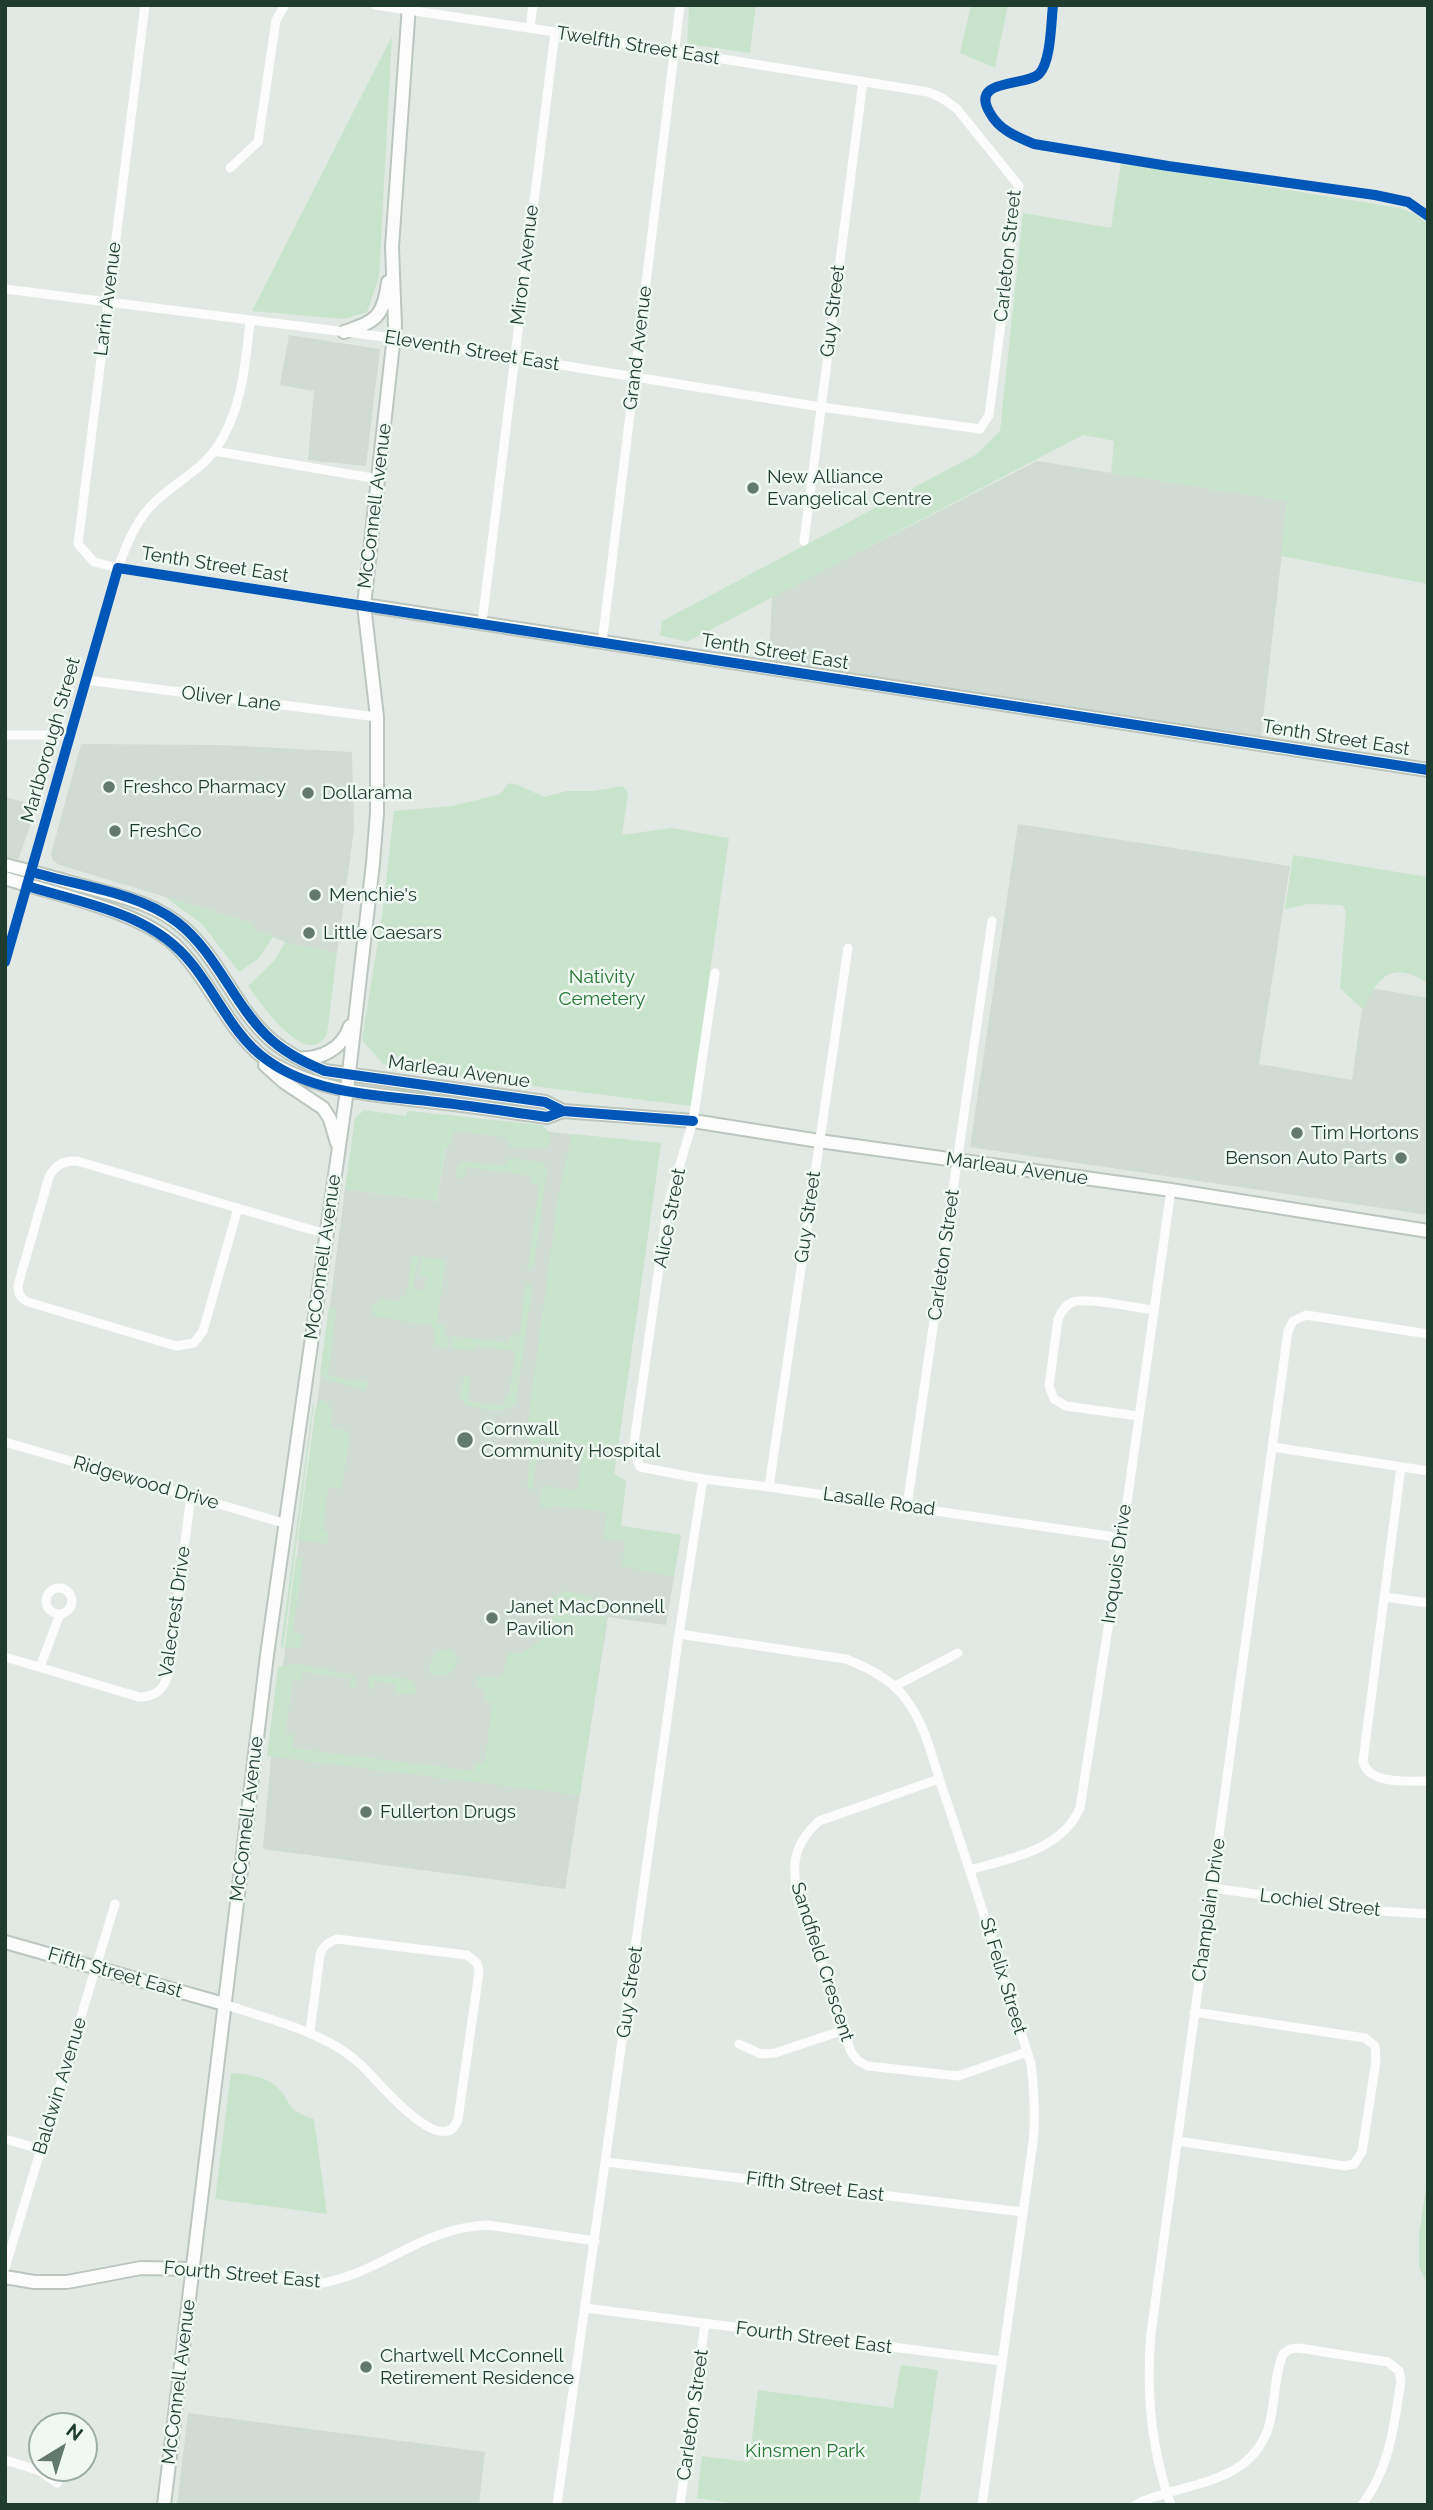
<!DOCTYPE html>
<style>
body{margin:0}
#map{position:relative;width:1433px;height:2510px;overflow:hidden;background:#e2e9e4;font-family:Raleway,sans-serif}
canvas{display:block}
.frame{position:absolute;inset:0;border:7px solid #1e3d2f;pointer-events:none}
.north{position:absolute;left:28px;top:2412px;width:70px;height:70px;box-sizing:border-box;background:#eff8f2;border:2px solid #9bada4;border-radius:50%;rotate:38deg;font-size:19px;font-weight:700;line-height:28px;text-align:center;color:#1e3d2f}
.north::after{content:'';display:block;margin:auto;width:24px;height:32px;background:#63796e;clip-path:polygon(50% 0,100% 100%,50% 72%,0 100%)}
</style>
<div id="map">
<canvas width="1433" height="2510"></canvas>
<div class="frame"></div>
<div class="north">N</div>
</div>
<script>
const c = document.querySelector('canvas').getContext('2d');
c.lineJoin = 'round';
function fill(path, color) { c.fillStyle = color; c.fill(path, 'evenodd'); }
function strokePath(path, color, width, dash) { c.strokeStyle = color; c.lineWidth = width; c.lineCap = dash ? 'butt' : 'round'; c.setLineDash(dash || []); c.stroke(path); }
function write(font, color, halo, rows, align = 'center') {
  c.font = font + ' Raleway,sans-serif'; c.lineWidth = 5; c.setLineDash([]); c.textBaseline = 'middle'; c.strokeStyle = halo; c.fillStyle = color; for (const [text, x, y, turn = 0] of rows) {
    c.save(); c.translate(x, y); c.rotate((+turn || 0) * Math.PI / 180); c.textAlign = isNaN(turn) ? turn : align; if (halo) c.strokeText(text, 0, 0); c.fillText(text, 0, 0); c.restore();
  }
}
fill(new Path2D(`
 M289 335 380 349 366 466 308 460 314 391 280 385Z
 M1037 461 1288 501 1261 736 769 661 772 597Z
 M81 744 224 745 352 752 354 830 337 953 295 946 253 929 251 923 60 865 53 861 51 854Z
 M5 797 37 806 18 860 5 857Z
 M1018 824 1290 866 1259 1064 1352 1080 1365 987 1428 998V1215L970 1147Z
 M450 1122 661 1143 614 1474 626 1481 621 1526 681 1535 666 1625 608 1617 565 1889 263 1849 271 1757 345 1189 437 1201Z
 M188 2413 485 2452 479 2505H177Z`), '#cfdbd3');
fill(new Path2D(`
 M689 5H756L750 53 687 44Z
 M971 5H1008L995 68 960 53Z
 M392 36 379 277 367 312 344 319 252 311Z
 M1121 163 1400 208 1415 214 1428 224V584L1281 556 1287 501 1111 473 1114 441 1083 435 687 642 660 635 662 621 977 454 1000 431 1023 213 1111 228Z
 M509 783 518 785 544 797 566 791H593L623 786 628 793 622 835 671 828 729 838 691 1106 453 1076 383 1064 362 1040 383 909 394 811 452 806 485 798 500 794Z
 M1293 855 1428 877V983C1391 960 1378 976 1363 1010L1340 988 1346 911 1342 905 1308 904 1285 909Z
 M165 897 252 923 253 929 273 937 258 959 239 972 202 924Z
 M285 942 337 953 327 1034C307 1072 259 1001 248 986L274 961Z
 M364 1110 406 1116 407 1112 410 1111 542 1125C551 1132 556 1144 543 1149L511 1147 509 1145V1138L454 1131 450 1146 445 1149 437 1201 345 1189 355 1118Z
 M572 1134 661 1143 614 1474 626 1481 621 1526 681 1535 673 1577 622 1566 625 1541 604 1538 607 1512 551 1505 550 1508 542 1507 540 1501 543 1486 573 1490 578 1488 583 1445 540 1440 532 1493 527 1485 531 1446 527 1428 558 1199Z
 M511 1158 542 1162 547 1169 534 1265 528 1269 520 1268H528L539 1186 531 1183V1176L467 1167 464 1178 456 1177 457 1168 463 1161 506 1166 508 1159Z
 M412 1256 419 1257 413 1290H422L428 1276 419 1275 422 1257 445 1260 437 1324 445 1326 444 1334 449 1335 448 1348 434 1346 435 1332 430 1325 378 1317 372 1312 374 1303H379L380 1299 399 1302 401 1295 406 1296Z
 M523 1281 529 1284 532 1289 516 1402C507 1417 481 1408 466 1405L460 1397 464 1376 471 1377 468 1401 504 1406 505 1398 509 1397 515 1351 475 1346 474 1351 451 1348 452 1336 509 1343 511 1335H519L526 1283Z
 M329 1306 336 1311 328 1376 367 1382 366 1391C354 1386 324 1381 320 1373Z
 M320 1400C336 1404 331 1416 330 1428L347 1431V1435L349 1436 342 1489 328 1488 322 1531 328 1532V1544L298 1540 316 1406H318Z
 M313 1403 314 1404 283 1650 281 1644Z
 M296 1557 303 1558 293 1632 302 1635 300 1648 285 1647Z
 M565 1591C579 1593 601 1598 608 1610L580 1795 267 1756 278 1667C304 1659 328 1672 353 1676L357 1683 355 1687H350L351 1678 303 1672 300 1681 292 1680 286 1733 294 1735 292 1748 474 1771 475 1763 485 1764 492 1703 485 1701 486 1693 482 1687 477 1686 478 1677 501 1678 509 1653 522 1654 551 1632 553 1622 552 1598Z
 M442 1649 453 1651 458 1662 449 1674 434 1675 430 1673C428 1664 434 1653 442 1649Z
 M373 1675 412 1680 416 1689 415 1695 395 1693 396 1684 375 1681 374 1689H369L368 1679Z
 M231 2073C245 2074 267 2076 278 2088 295 2107 284 2109 314 2119L327 2214 215 2199Z
 M1428 2173V2285L1419 2267V2235Z
 M901 2365 938 2370 919 2505H743L697 2498 702 2456 749 2462 758 2390 893 2408Z`), '#c9e4cc');
const secondary = new Path2D(`
 M344 332C376 321 383 318 388 282
 M364 605 1428 770
 M5 865C31 871 57 879 83 886 119 896 156 903 185 929 220 960 235 1008 270 1039 286 1053 305 1062 325 1071L545 1102 563 1111
 M5 878C55 895 139 910 176 946 211 980 231 1039 273 1064 323 1093 380 1095 436 1102 473 1106 510 1112 547 1117L563 1111 693 1121 819 1141 1171 1190 1428 1231
 M298 1058C321 1060 343 1048 350 1026
 M265 1065 284 1082 323 1108 330 1119 337 1143
 M5 1942 224 2004
 M5 2277 34 2282H67L141 2268 193 2269
 M164 2505 267 1655 347 1090 373 863 377 813V717L364 605 395 326 392 247 409 5`);
strokePath(secondary, '#bbc6bf', 16);
strokePath(new Path2D(`
 M145 5 78 544 94 562 118 568 364 605
 M530 28 533 5
 M230 168 258 142 276 20 285 5
 M5 289 393 338 821 407 980 429 989 415 1019 186 957 109 942 98 928 92 542 30 375 5
 M214 451 378 479
 M804 541 863 81
 M482 623 555 32
 M602 643 680 5
 M86 680 377 717
 M5 735H70
 M5 962 118 568C126 546 134 525 150 507 169 486 199 472 215 450 242 412 245 366 250 322
 M715 973 693 1121 668 1204 633 1450 640 1467 703 1479 769 1487 1122 1538
 M238 1208 203 1331 194 1343 176 1346 28 1302C20 1298 18 1294 18 1285L49 1177C55 1165 64 1160 77 1161L326 1234
 M1138 1416 1066 1406 1054 1399 1049 1386 1058 1319C1061 1312 1065 1305 1073 1302 1088 1297 1136 1308 1154 1310
 M5 1442 287 1524
 M1273 1447 1428 1471
 M1401 1467 1363 1761C1368 1785 1408 1781 1428 1781
 M769 1487 848 948
 M907 1506 992 921
 M46 1601a13 13 0 1 1 26 0a13 13 0 1 1-26 0Z
 M1385 1597 1428 1603
 M679 1634 846 1659C871 1669 896 1682 910 1705 928 1732 935 1769 946 1799 976 1887 1003 1975 1031 2064 1034 2090 1036 2116 1033 2142L982 2505
 M5 1657 139 1697C154 1697 163 1691 167 1677L191 1496
 M40 1667 60 1614
 M895 1686 958 1653
 M939 1779 819 1821C799 1839 791 1858 796 1885L851 2052 858 2061 868 2066 958 2076 1027 2052
 M970 1870C1010 1858 1061 1851 1080 1808L1122 1538 1171 1190
 M1213 1888 1367 1910 1428 1914
 M224 2004C264 2018 302 2026 339 2048 350 2055 360 2063 368 2072 381 2085 444 2161 458 2119L479 1972 477 1963 467 1955 337 1939C328 1942 323 1946 320 1955L310 2032
 M739 2044 761 2054 775 2053 844 2030
 M5 2139 40 2149
 M1177 2141 1345 2166 1354 2164 1362 2152 1376 2061 1375 2046 1365 2038 1194 2012
 M606 2162 1023 2212
 M5 2268 115 1904
 M193 2269 323 2283C383 2272 420 2228 488 2225L595 2241
 M585 2308 1002 2361
 M5 2460 40 2471 57 2483
 M557 2505 679 1634 703 1479
 M680 2505 705 2324
 M1135 2505C1180 2482 1248 2487 1268 2429 1276 2405 1273 2378 1283 2354L1290 2349 1299 2348 1388 2362 1399 2371 1401 2381C1394 2425 1390 2468 1362 2505
 M1171 2505C1151 2450 1146 2391 1151 2333L1288 1331 1293 1321 1306 1315 1428 1334`), '#fbfcfb', 9);
strokePath(secondary, '#fbfcfb', 12);
strokePath(new Path2D(`
 M1053 5C1051 23 1051 62 1039 74 1025 87 969 78 990 113 999 130 1017 137 1034 144L1168 166 1375 195 1408 202 1428 216
 M32 872C78 886 138 892 177 922 216 952 232 1001 266 1035 283 1052 303 1062 325 1071L545 1102 563 1111
 M27 886C86 904 152 913 192 964 217 995 234 1037 267 1060 315 1095 380 1095 436 1102 473 1106 510 1112 547 1117L563 1111 693 1121
 M5 962 118 568 1428 770`), '#0057b8', 10);
for (const [x, y, r, color] of [
 [753,488,7,"#63796e"],
 [109,787,7,"#63796e"],
 [308,793,7,"#63796e"],
 [115,831,7,"#63796e"],
 [315,895,7,"#63796e"],
 [309,933,7,"#63796e"],
 [1297,1133,7,"#63796e"],
 [1401,1158,7,"#63796e"],
 [465,1440,9,"#63796e"],
 [492,1618,7,"#63796e"],
 [366,1812,7,"#63796e"],
 [366,2367,7,"#63796e"]
]) { const dot = new Path2D(); dot.arc(x, y, r, 0, 2 * Math.PI); c.fillStyle = color; c.fill(dot); strokePath(dot, '#eff8f2', 2.5); }
write('19px', '#1e3d2f', '#eff8f2', [
 ["Twelfth Street East",638,46,9],
 ["Carleton Street",1008,256,-84],
 ["Miron Avenue",525,265,-83],
 ["Larin Avenue",108,299,-83],
 ["Guy Street",833,311,-83],
 ["Grand Avenue",638,348,-83],
 ["Eleventh Street East",472,351,9],
 ["McConnell Avenue",375,506,-83],
 ["Tenth Street East",215,565,9],
 ["Tenth Street East",775,652,9],
 ["Oliver Lane",231,699,7],
 ["Tenth Street East",1336,738,9],
 ["Marlborough Street",51,740,-74],
 ["Marleau Avenue",459,1072,8],
 ["Marleau Avenue",1017,1169,8],
 ["Guy Street",808,1217,-82],
 ["Alice Street",670,1218,-79],
 ["Carleton Street",944,1255,-82],
 ["McConnell Avenue",323,1257,-82],
 ["Ridgewood Drive",146,1483,16],
 ["Lasalle Road",879,1502,8],
 ["Iroquois Drive",1117,1564,-82],
 ["Valecrest Drive",175,1612,-82],
 ["McConnell Avenue",247,1819,-83],
 ["Lochiel Street",1320,1903,7],
 ["Champlain Drive",1209,1910,-82],
 ["Sandfield Crescent",822,1962,72],
 ["Fifth Street East",115,1973,16],
 ["St Felix Street",1003,1976,73],
 ["Guy Street",630,1992,-82],
 ["Baldwin Avenue",60,2086,-73],
 ["Fifth Street East",815,2187,7],
 ["Fourth Street East",242,2275,5],
 ["Fourth Street East",814,2338,7],
 ["McConnell Avenue",179,2382,-83],
 ["Carleton Street",693,2415,-82]
]);
write('19px', '#1e3d2f', '#eff8f2', [
 ["New Alliance",767,477],
 ["Evangelical Centre",767,499],
 ["Freshco Pharmacy",123,787],
 ["Dollarama",322,793],
 ["FreshCo",129,831],
 ["Menchie's",329,895],
 ["Little Caesars",323,933],
 ["Tim Hortons",1311,1133],
 ["Benson Auto Parts",1387,1158,"right"],
 ["Cornwall",481,1429],
 ["Community Hospital",481,1451],
 ["Janet MacDonnell",506,1607],
 ["Pavilion",506,1629],
 ["Fullerton Drugs",380,1812],
 ["Chartwell McConnell",380,2356],
 ["Retirement Residence",380,2378]
], 'left');
write('19px', '#247833', '#eff8f2', [
 ["Nativity",602,977],
 ["Cemetery",602,999],
 ["Kinsmen Park",805,2451]
]);
</script>
